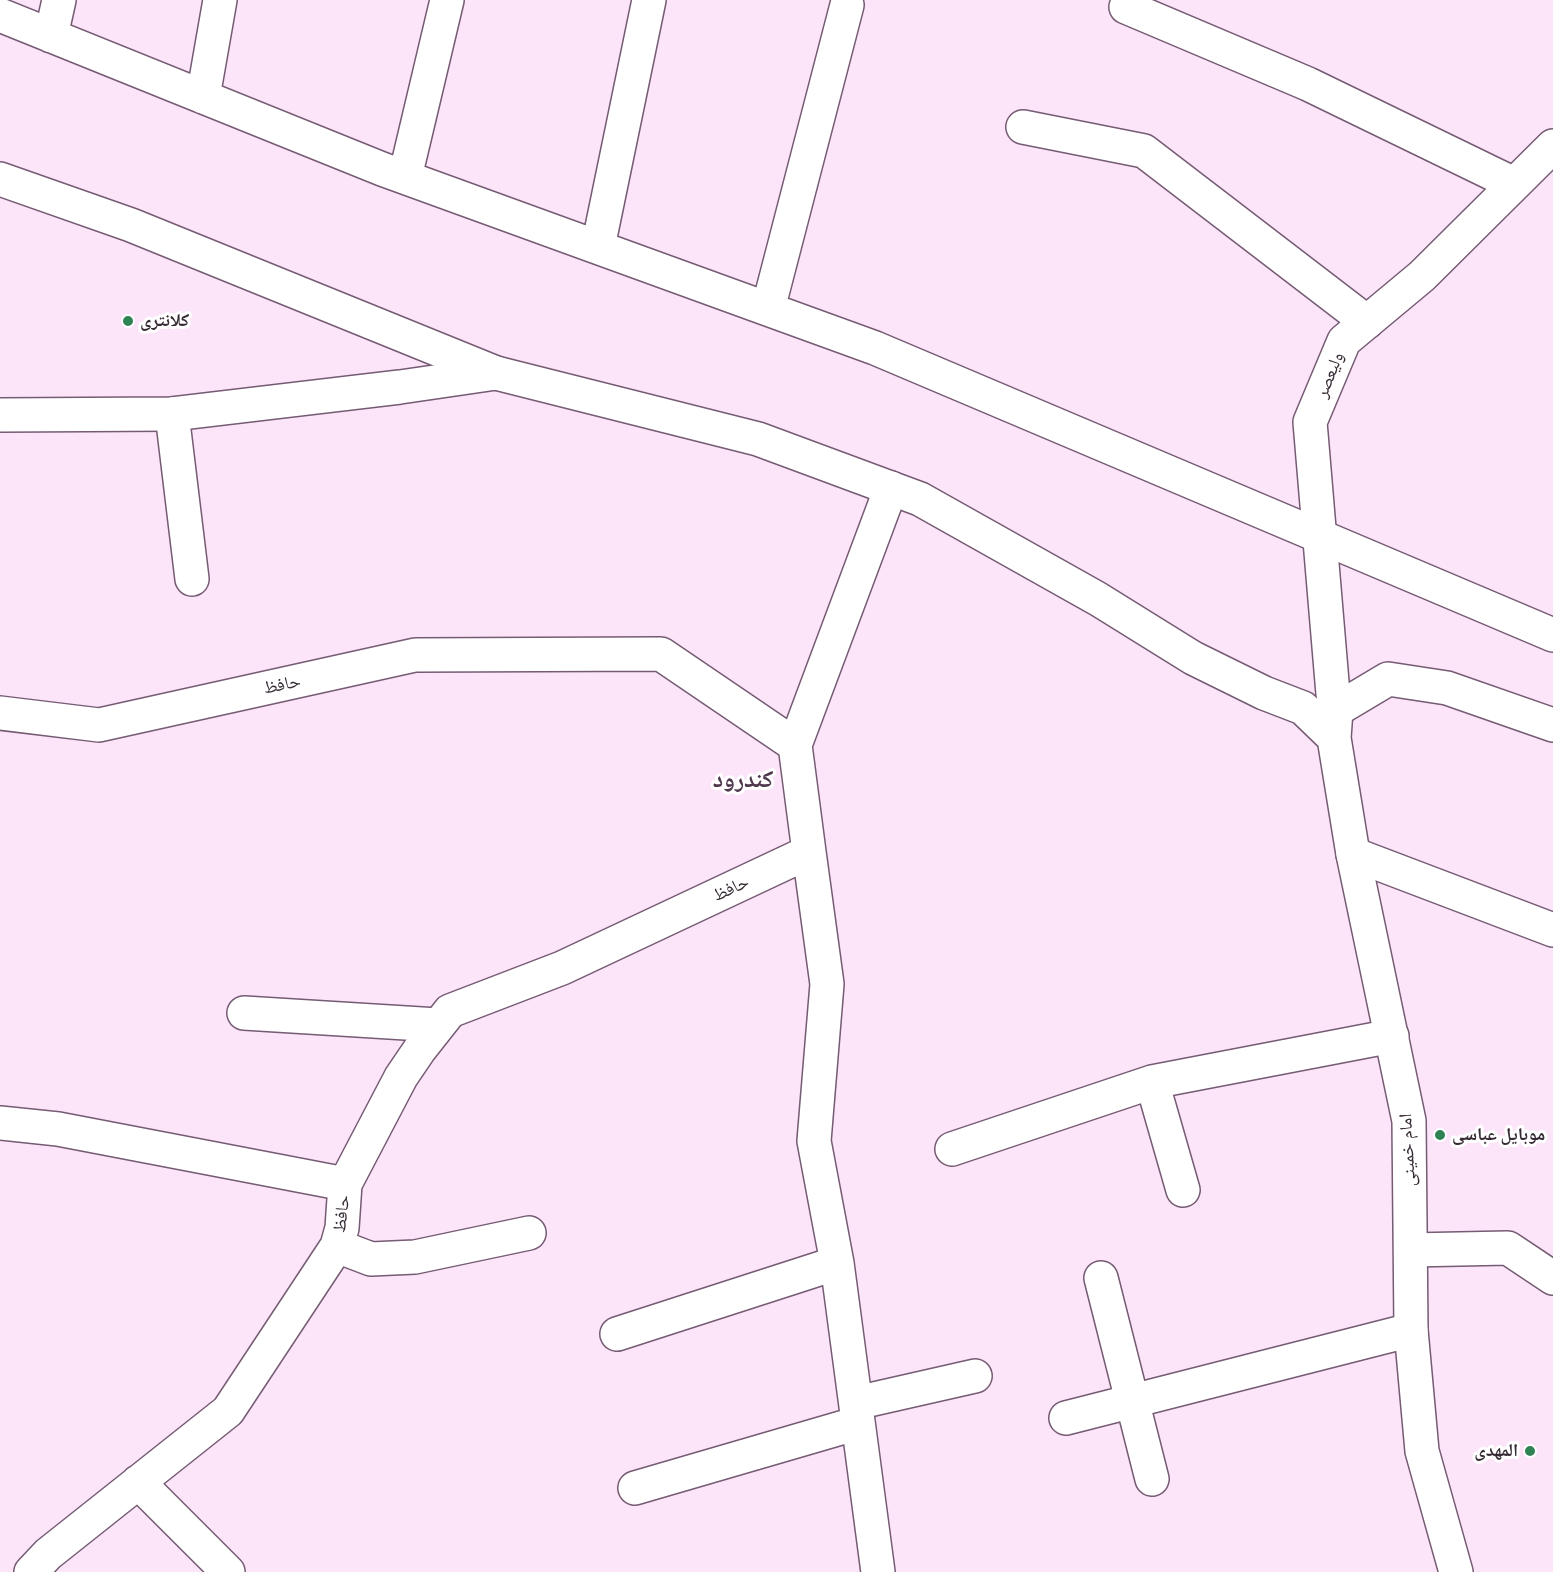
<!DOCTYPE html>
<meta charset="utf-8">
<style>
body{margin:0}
canvas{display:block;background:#fce4f9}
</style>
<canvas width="1553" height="1572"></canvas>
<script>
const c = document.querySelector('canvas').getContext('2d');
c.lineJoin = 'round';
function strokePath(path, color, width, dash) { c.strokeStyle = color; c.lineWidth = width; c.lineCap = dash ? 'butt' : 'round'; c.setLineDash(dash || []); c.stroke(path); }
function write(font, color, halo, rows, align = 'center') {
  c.font = font + ' "Fira Sans Condensed","Noto Naskh Arabic",sans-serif'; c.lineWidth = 6; c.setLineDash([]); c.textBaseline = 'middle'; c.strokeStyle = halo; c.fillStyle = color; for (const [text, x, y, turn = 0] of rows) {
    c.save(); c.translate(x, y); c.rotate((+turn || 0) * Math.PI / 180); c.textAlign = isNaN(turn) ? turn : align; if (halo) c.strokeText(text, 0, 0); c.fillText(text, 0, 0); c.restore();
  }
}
const street = new Path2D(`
 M1126 7 1308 84 1514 184
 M0 15 382 169 875 348 1553 635
 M51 36 59 0
 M203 97 220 0
 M1023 127 1144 151 1367 322
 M405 177 447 0
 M0 179 131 225 496 373
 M598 247 649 0
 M768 309 847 5
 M172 414 192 579
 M1336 710 1388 679 1447 688 1553 725
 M0 713 99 725 415 655 661 654 795 745 809 852 562 968 450 1011 420 1049 401 1077 345 1184 342 1228 337 1246 228 1411 48 1554 31 1572
 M795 745 891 488
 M809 852 827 984 814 1141 837 1263 878 1572
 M1353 854 1553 930
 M244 1013 438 1025
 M0 1123 58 1129 345 1184
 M952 1149 1152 1082
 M1183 1190 1152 1082 1392 1036
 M337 1246 371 1259 415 1257 529 1233
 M1411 1250 1508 1248 1553 1278
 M1101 1278 1152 1479
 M617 1334 837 1263
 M856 1403 975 1376
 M1066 1418 1411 1330
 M138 1482 228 1572
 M635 1488 858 1423`);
const secondary = new Path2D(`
 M0 415 172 414 400 387 496 373 758 439 920 499 1098 599 1193 658 1264 693 1303 708 1334 738
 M1456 1572 1422 1451 1411 1330 1409 1121 1353 854 1334 738 1336 710 1333 694 1310 422 1344 341 1422 276 1553 146`);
strokePath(street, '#755b73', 36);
strokePath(secondary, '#755b73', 36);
strokePath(street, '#fff', 33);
strokePath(secondary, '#fff', 33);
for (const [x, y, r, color] of [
 [128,321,6,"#2f8355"],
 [1440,1135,6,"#2f8355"],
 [1530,1451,6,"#2f8355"]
]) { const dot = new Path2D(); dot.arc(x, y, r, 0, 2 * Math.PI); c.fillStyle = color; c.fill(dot); strokePath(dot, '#fff', 2); }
write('bold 18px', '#372c36', '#fff', [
 ["کلانتری",140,321],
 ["موبایل عباسی",1452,1135],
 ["المهدی",1518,1451,"right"]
], 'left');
write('18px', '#372c36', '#fff', [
 ["ولیعصر",1330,375,-68],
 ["حافظ",282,685,-12],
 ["حافظ",731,889,-25],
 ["امام خمینی",1408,1150,-93],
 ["حافظ",342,1214,-83]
]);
write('bold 24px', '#50394f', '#fff', [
 ["کندرود",743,780]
]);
</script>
